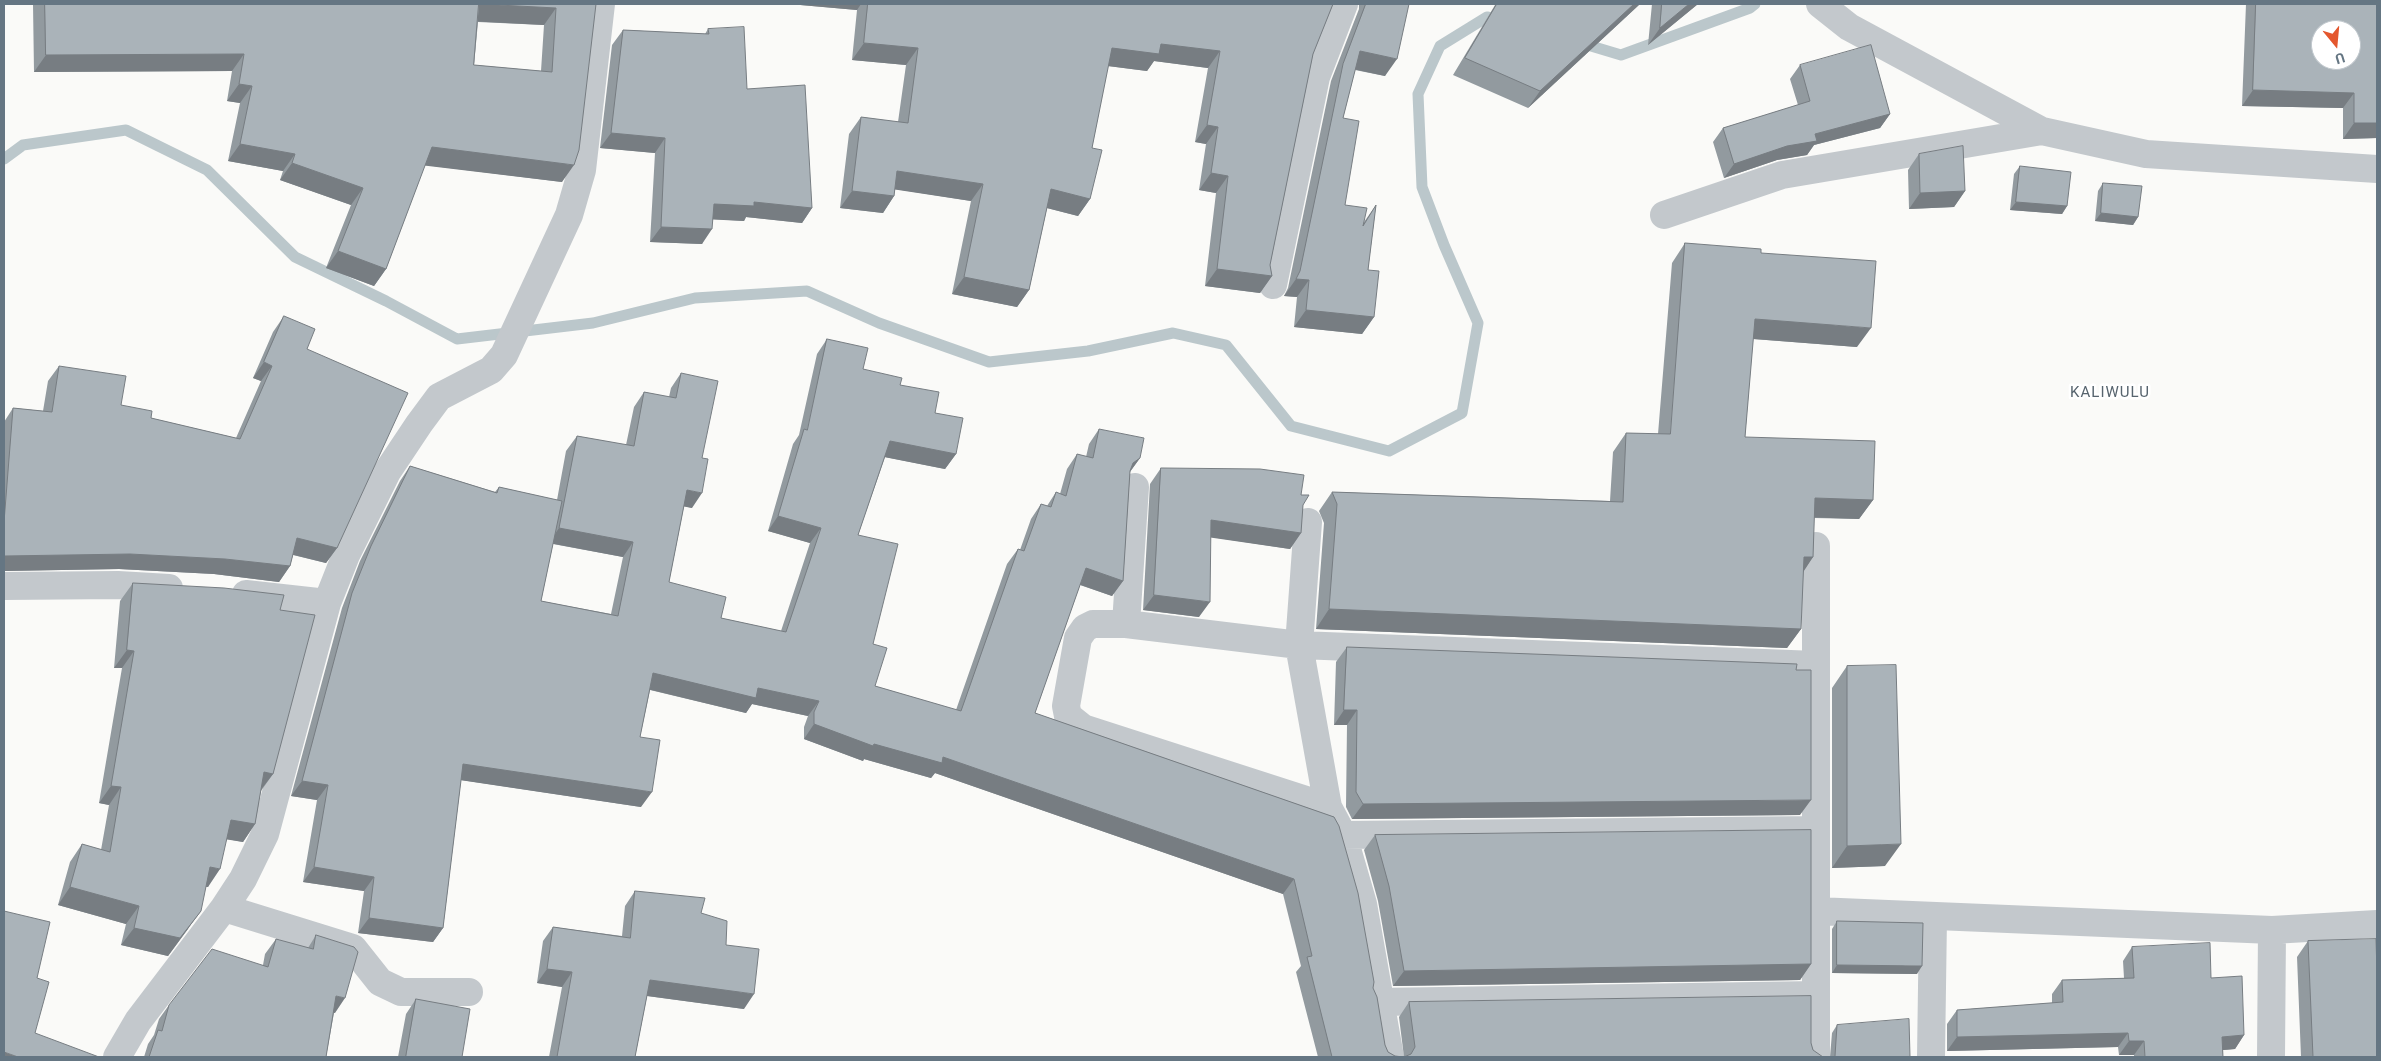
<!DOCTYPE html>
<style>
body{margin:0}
#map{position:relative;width:2381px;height:1061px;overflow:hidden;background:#fafaf8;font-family:Roboto,sans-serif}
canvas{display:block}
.frame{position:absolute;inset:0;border:5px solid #657683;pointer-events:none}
.north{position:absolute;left:2311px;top:20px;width:50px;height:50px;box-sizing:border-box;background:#fff;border:1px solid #c1c8cd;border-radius:50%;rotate:163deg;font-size:14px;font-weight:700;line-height:20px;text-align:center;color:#657683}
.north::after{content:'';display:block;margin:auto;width:18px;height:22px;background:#e4572e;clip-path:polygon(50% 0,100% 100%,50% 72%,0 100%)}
</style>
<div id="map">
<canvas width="2381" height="1061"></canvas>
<div class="frame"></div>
<div class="north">U</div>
</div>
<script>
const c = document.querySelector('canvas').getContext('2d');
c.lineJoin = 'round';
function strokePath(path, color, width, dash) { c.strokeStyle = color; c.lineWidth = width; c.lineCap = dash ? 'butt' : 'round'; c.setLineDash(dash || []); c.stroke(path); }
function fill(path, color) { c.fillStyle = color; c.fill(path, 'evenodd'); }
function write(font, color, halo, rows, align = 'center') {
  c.font = font + ' Roboto,sans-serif'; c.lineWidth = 5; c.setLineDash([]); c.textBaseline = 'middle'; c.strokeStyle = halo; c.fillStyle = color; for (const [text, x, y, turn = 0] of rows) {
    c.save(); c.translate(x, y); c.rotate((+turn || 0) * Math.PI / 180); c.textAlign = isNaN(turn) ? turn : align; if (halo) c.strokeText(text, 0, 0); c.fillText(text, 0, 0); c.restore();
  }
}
strokePath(new Path2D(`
 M1581 43 1621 55 1750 8 1755 4
 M4 159 23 145 126 130 207 170 295 257 386 301 457 339 593 323 695 298 807 291 879 323 989 362 1088 351 1173 333 1226 345 1291 426 1389 451 1462 413 1478 323 1444 245 1422 187 1418 94 1440 46 1487 17 1501 20`), '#bbc7cb', 11);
strokePath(new Path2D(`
 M1820 4 1849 27 2042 131 2146 154 2377 169
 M1664 215 1782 175 2042 131
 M1273 285 1316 77 1344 4
 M1308 522 1299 645 1328 807 1343 835 1363 904 1390 1057
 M1816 546V1057
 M4 586 118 585 169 588
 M246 594 327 603
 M1126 624 1135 487
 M1328 807 1083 728 1068 716 1066 706 1078 638 1085 628 1093 624H1126L1299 645 1816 665
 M1343 835 1816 830
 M224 908 353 948 380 982 401 992H469
 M1816 911 2272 930 2377 924
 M1378 1002 1816 995
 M117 1057 138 1021 224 908 243 879 265 834 327 603 346 555 387 472 419 424 439 397 491 370 504 355 569 215 582 170 601 4
 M1931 1057 1933 917
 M2271 1057 2272 930`), '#c3c8cc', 28);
fill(new Path2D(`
 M33 4H596L562 182 425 165 386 269 374 286 326 268 351 205 280 180 283 171 228 161 240 103 227 101 232 71 34 72ZM478 22 544 25 541 71 474 65Z
 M789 4H1333L1313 54 1270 265 1272 276 1260 293 1205 286 1216 193 1199 190 1206 144 1195 142 1208 68 1154 61 1147 71 1108 66 1092 148 1090 199 1078 216 1047 208 1029 290 1017 307 952 294 971 201 895 189 894 196 883 213 840 208 849 134 861 117 898 122 906 65 852 60 857 10Z
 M1359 4H1409L1385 76 1355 70 1343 118 1345 205 1364 222 1376 205 1368 270 1374 317 1362 334 1294 327 1297 297 1284 296 1288 288 1331 81 1359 9Z
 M1477 4H1640L1528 108 1453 75 1495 5Z
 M1652 4H1698L1648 45Z
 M2246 4H2377V138L2343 139V108L2242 106Z
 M708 29 747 89 812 208 802 223 746 217 744 221 713 219 702 244 650 242 655 153 600 148 612 45 623 30 705 34Z
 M1800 65 1890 114 1880 128 1814 145 1807 155 1777 160 1724 178 1713 142 1723 128 1798 105 1790 79Z
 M1919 154 1965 191 1954 207 1909 209 1908 170Z
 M2020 166 2067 206 2062 214 2010 210 2014 174Z
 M2103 183 2138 217 2133 225 2095 221 2098 191Z
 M1685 243 1761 253 1857 347 1753 339 1745 437 1873 500 1859 519 1814 518 1813 557 1803 571 1801 629 1787 648 1316 629 1324 523 1319 511 1332 492 1610 501 1613 452 1626 433 1658 434 1672 263Z
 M284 316 307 349 337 548 326 563 293 555 290 566 279 582 214 574 119 569 4 571V422L13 408 43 411 48 381 59 366 121 405 151 418 236 438 261 381 253 378 273 332Z
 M827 339 863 369 900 385 935 413 956 454 945 469 885 457 858 535 873 644 875 686 956 710 1007 564 1018 549 1020 550 1031 519 1041 504 1047 506 1056 492 1060 494 1067 469 1077 454 1086 457 1089 444 1099 429 1140 458 1130 472 1123 581 1112 596 1080 585 1035 713 1334 817 1385 1045 1388 1052 1395 1056 1403 1057H1318L1296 972 1301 966 1283 894 935 773 931 778 864 759 863 761 804 739V727L808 716 752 704 746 713 650 690 640 737 641 807 461 780 443 928 433 942 358 933 364 891 303 882 317 800 291 796 342 608 360 561 400 481 410 466 495 492 499 487 557 500 566 451 577 436 626 445 634 407 644 392 669 397 671 388 681 373 692 508 684 506 669 582 721 618 781 631 810 543 768 531 793 444 799 435 817 354ZM553 544 623 557 611 614 541 601Z
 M1161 468 1301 495 1303 505 1301 533 1290 549 1211 537 1199 617 1143 610 1150 484Z
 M133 583 280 610 273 774 261 791 255 824 243 842 227 839 208 887H206L188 929 168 956 121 945 126 924 58 905 70 862 82 844 101 850 109 805 99 803 122 668H114L120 601Z
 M1347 647 1800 815 1352 819 1346 807 1347 725H1334L1336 662Z
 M1847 666 1885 866 1832 868V688Z
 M1375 835 1811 964 1800 980 1393 986 1378 901 1364 850Z
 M635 891 701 913 726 945 744 1009 647 996 635 1057H549L562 987 537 983 543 941 553 927 622 936 625 906Z
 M1837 921 1917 974 1832 973V929Z
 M316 935 335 1013H334L326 1057H144L148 1044 154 1035 159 1019 169 1005 263 965 265 954 276 939 308 948Z
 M2308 941 2377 1057H2301L2297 957Z
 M2132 947 2211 978 2244 1035 2235 1049 2223 1050V1057H2134V1055H2119L2118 1047 1947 1051V1024L1957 1010 2052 1003V994L2062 980 2124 978 2123 961Z
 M416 999 462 1057H398L406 1014Z
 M1409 1002 1811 1043 1813 1050 1404 1057 1399 1017Z
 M1837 1025 1910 1057H1830L1832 1033Z`), '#929a9f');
fill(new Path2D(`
 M479 4 556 8 544 25 467 21Z
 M789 4H861L857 10Z
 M1477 4H1496L1495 5Z
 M1634 4H1640L1528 108 1540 91Z
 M1689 4H1698L1648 45 1660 28Z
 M864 43 918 48 906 65 852 60Z
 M1161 44 1220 51 1208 68 1154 61 1147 71 1100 65 1112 48Z
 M1360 51 1397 59 1385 76 1348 68Z
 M244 54 232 71 34 72 46 55Z
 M239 84 252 86 240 103 227 101Z
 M2253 90 2354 93 2343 108 2242 106Z
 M1890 114 1880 128 1814 145 1807 155 1777 160 1724 178 1734 164 1815 134Z
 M2354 123H2377V138L2343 139Z
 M1207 125 1218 127 1206 144 1195 142Z
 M611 133 665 138 655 153 600 148Z
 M240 144 295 154 283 171 228 161Z
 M432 147 574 165 562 182 420 165Z
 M292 163 363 188 351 205 280 180Z
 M897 171 983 184 971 201 885 188Z
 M1211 173 1228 176 1216 193 1199 190Z
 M1051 189 1090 199 1078 216 1039 206Z
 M852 191 894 196 883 213 840 208Z
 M1965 191 1954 207 1909 209 1920 193Z
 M754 202 812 208 802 223 746 217 744 221 703 219 714 204Z
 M2016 202 2067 206 2062 214 2010 210Z
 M2101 213 2138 217 2133 225 2095 221Z
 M661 227 712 229 702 244 650 242Z
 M338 251 386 269 374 286 326 268Z
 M1217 269 1272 276 1260 293 1205 286Z
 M964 277 1029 290 1017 307 952 294Z
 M1296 279 1309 280 1297 297 1284 296Z
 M1306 310 1374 317 1362 334 1294 327Z
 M1755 319 1871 328 1857 347 1741 338Z
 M264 362 272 366 261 381 253 378Z
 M890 441 956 454 945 469 879 456Z
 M1140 458 1129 473 1133 463Z
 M687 490 702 493 692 508 676 505Z
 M1815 498 1873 500 1859 519 1802 517Z
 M778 516 821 528 810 543 768 531Z
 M1211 520 1301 533 1290 549 1200 536Z
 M559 528 633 542 623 557 549 543Z
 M297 538 337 548 326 563 286 553Z
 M130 554 225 559 290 566 279 582 214 574 119 569 4 571V556Z
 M1804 557H1813L1800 577Z
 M1086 568 1123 581 1112 596 1075 583Z
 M1154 595 1210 602 1199 617 1143 610Z
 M1329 609 1801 629 1787 648 1316 629Z
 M127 650 134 651 122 668H114Z
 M653 673 758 688 819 701 808 716 752 704 746 713 643 688Z
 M1344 710H1357L1347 725H1334Z
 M814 724 943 757 1294 879 1283 894 935 773 931 778 864 759 863 761 804 739Z
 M463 764 652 792 641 807 453 779Z
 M264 772 273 774 260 791Z
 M302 781 328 785 317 800 291 796Z
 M111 786 121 787 109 805 99 803Z
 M1811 800 1800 815 1352 819 1363 804Z
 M231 820 255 824 243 842 218 838Z
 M1901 844 1885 866 1832 868 1847 846Z
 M210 867 220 869 208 887 198 885Z
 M314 867 374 877 364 891 303 882Z
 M70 887 139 906 126 924 58 905Z
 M201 911 168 956 121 945 134 928Z
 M369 918 443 928 433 942 358 933Z
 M1811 964 1800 980 1393 986 1404 971Z
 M1837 965 1922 966 1917 974 1832 973Z
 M547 969 572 972 562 987 537 983Z
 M650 980 754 994 744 1009 640 995Z
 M336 996 345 998 335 1013 326 1011Z
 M2128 1033 2118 1047 1947 1051 1957 1037Z
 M2244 1035 2235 1049 2212 1051 2222 1037Z
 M2129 1041H2144L2134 1055H2119Z
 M4 1052 18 1057H4Z`), '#777d82');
const building = new Path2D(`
 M45 4H596L579 150 574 165 432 147 386 269 338 251 363 188 292 163 295 154 240 144 252 86 239 84 244 54 46 55ZM479 4 556 8 552 72 474 65Z
 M868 4H1333L1313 54 1270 265 1272 276 1217 269 1228 176 1211 173 1218 127 1207 125 1220 51 1161 44 1159 54 1112 48 1092 148 1102 150 1090 199 1051 189 1029 290 964 277 983 184 897 171 894 196 852 191 861 117 908 123 918 48 864 43Z
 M1366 4H1409L1397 59 1360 51 1343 118 1359 121 1345 205 1367 208 1363 226 1376 205 1368 270 1379 271 1374 317 1306 310 1309 280 1296 279 1300 271 1343 64Z
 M1497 4H1634L1540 91 1465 58Z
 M1662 4H1689L1660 28Z
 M2256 4H2377V123H2354V93L2253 90ZM2321 30H2351V60H2321Z
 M744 27 747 89 805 85 812 208 754 202V206L714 204 712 229 661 227 665 138 611 133 623 30 709 34 708 29Z
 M1871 45 1890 114 1815 134 1817 141 1787 146 1734 164 1723 128 1810 101 1800 65Z
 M1963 146 1965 191 1920 193 1919 154Z
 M2020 166 2071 172 2067 206 2016 202Z
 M2103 183 2142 186 2138 217 2101 213Z
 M1685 243 1761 249V253L1876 261 1871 328 1755 319 1745 437 1875 441 1873 500 1815 498 1813 557H1804L1801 629 1329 609 1337 504 1332 492 1623 502 1626 433 1670 434Z
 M284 316 315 329 307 349 408 393 337 548 297 538 290 566 225 559 130 554 4 556V522L13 408 52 412 59 366 126 376 121 405 152 411 151 418 240 439 272 366 264 362Z
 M827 339 868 348 863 369 902 378 900 385 939 392 935 413 963 418 956 454 890 441 858 535 898 544 873 644 887 648 875 686 961 711 1018 549 1024 551 1041 504 1051 507 1056 492 1066 496 1077 454 1093 458 1099 429 1144 438 1140 458 1133 463 1130 471 1123 581 1086 568 1035 713 1334 817 1339 826 1358 893 1374 982 1373 988 1377 997 1385 1045 1388 1052 1395 1056 1403 1057H1332L1307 957 1312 956 1294 879 943 757 942 763 874 744 873 746 814 724V712L819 701 758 688 756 698 653 673 640 737 660 740 652 792 463 764 443 928 369 918 374 877 314 867 328 785 302 781 352 593 371 546 410 466 497 493 499 487 562 501 541 601 618 616 633 542 559 528 577 436 634 446 644 392 676 398 681 373 718 381 702 458 708 459 702 493 687 490 669 582 726 597 721 618 786 632 821 528 778 516 804 429 807 430Z
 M1161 468 1260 469 1304 475 1301 495H1309L1303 505 1301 533 1211 520 1210 602 1154 595Z
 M133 583 224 588 284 595 280 610 315 615 273 774 264 772 255 824 231 820 220 869 210 867 201 911 180 938 134 928 139 906 70 887 82 844 110 852 121 787 111 786 134 651 127 650Z
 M1347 647 1797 664 1796 670H1811V800L1363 804 1356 792 1357 710H1344Z
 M1896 665 1901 844 1847 846V666Z
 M1811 830V964L1404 971 1389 886 1375 835Z
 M635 891 705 898 701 913 727 921 726 945 759 949 754 994 650 980 635 1057H557L572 972 547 969 553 927 630 938Z
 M4 911 50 922 37 978 49 982 35 1033 99 1057H18L4 1052Z
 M1837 921 1923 923 1922 966 1837 965Z
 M316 935 354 947 358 952 345 998 336 996 326 1057H149L158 1030 162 1031 169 1005 212 949 268 967 276 939 313 949Z
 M2376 939 2377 973V1057H2313L2308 941Z
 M2210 943 2211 978 2242 976 2244 1035 2222 1037 2223 1057H2145L2144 1041H2129L2128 1033 1957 1037V1010L2063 1002 2062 980 2134 978 2132 947Z
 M1811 996V1043L1813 1050 1823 1057H1404L1411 1054 1415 1047 1409 1002Z
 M416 999 470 1009 462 1057H406Z
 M1909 1019 1910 1057H1834L1835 1056 1837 1025Z`);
fill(building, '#aab3b9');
strokePath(building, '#777d82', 1);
c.letterSpacing = '1px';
write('15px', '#57646e', '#fff', [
 ["KALIWULU",2110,393]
]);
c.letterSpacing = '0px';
</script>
